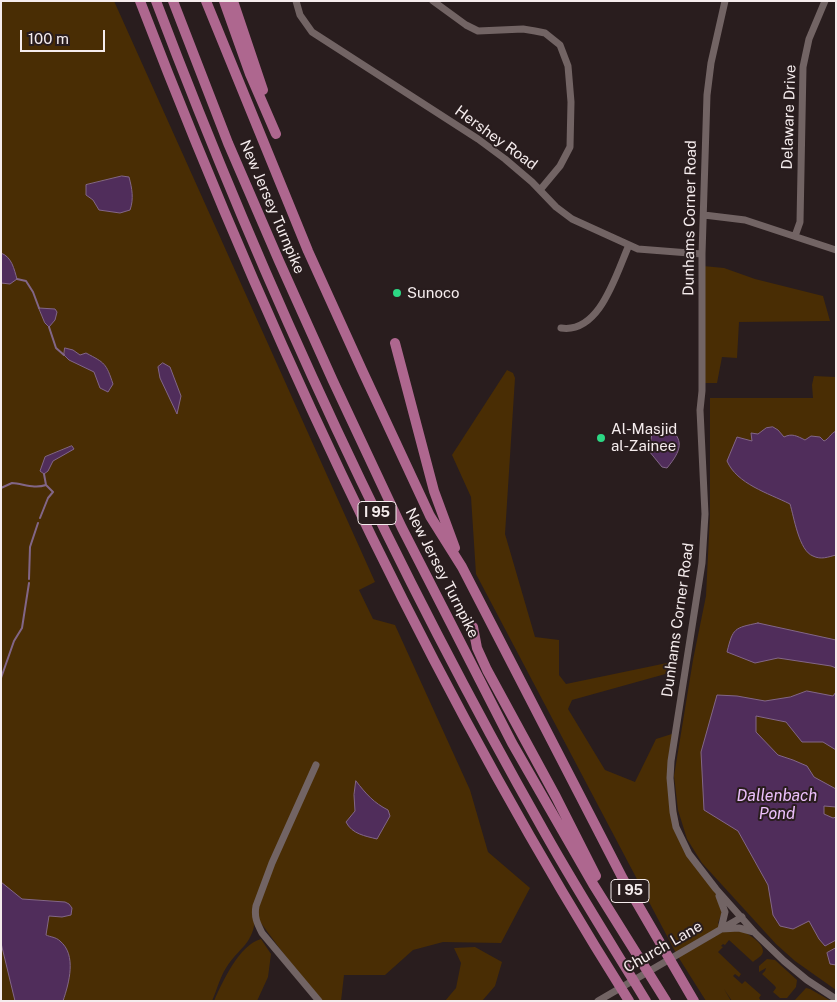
<!DOCTYPE html>
<style>
body{margin:0}
#map{position:relative;width:837px;height:1002px;overflow:hidden;background:#291d1e;font-family:"Public Sans",sans-serif}
canvas{display:block}
.frame{position:absolute;inset:0;border:2px solid #f5eced;pointer-events:none}
.scale{position:absolute;left:20px;top:30px;width:85px;height:22px;box-sizing:border-box;border:2px solid #f5eced;border-top:0;padding-left:6px;font-size:15px;line-height:18px;white-space:nowrap;color:#f5eced;-webkit-text-stroke:4px #291d1e;paint-order:stroke}
</style>
<div id="map">
<canvas width="837" height="1002"></canvas>
<div class="frame"></div>
<div class="scale">100 m</div>
</div>
<script>
const c = document.querySelector('canvas').getContext('2d');
c.lineJoin = 'round';
function fill(path, color) { c.fillStyle = color; c.fill(path, 'evenodd'); }
function strokePath(path, color, width, dash) { c.strokeStyle = color; c.lineWidth = width; c.lineCap = dash ? 'butt' : 'round'; c.setLineDash(dash || []); c.stroke(path); }
function write(font, color, halo, rows, align = 'center') {
  c.font = font + ' "Public Sans",sans-serif'; c.lineWidth = 4; c.setLineDash([]); c.textBaseline = 'middle'; c.strokeStyle = halo; c.fillStyle = color; for (const [text, x, y, turn = 0] of rows) {
    c.save(); c.translate(x, y); c.rotate((+turn || 0) * Math.PI / 180); c.textAlign = isNaN(turn) ? turn : align; if (halo) c.strokeText(text, 0, 0); c.fillText(text, 0, 0); c.restore();
  }
}
fill(new Path2D(`
 M1 1H114L375 582 359 590 373 619 395 625 470 790 488 852 530 888 501 943 443 942 413 950 385 975H344L341 1001H323L289 961 255 915C255 944 238 948 226 968 220 977 217 990 212 1001H1Z
 M703 266 724 268 755 279 823 296 830 321 739 322 737 358 722 357 717 383H702Z
 M836 361V990L795 961 776 944 702 863 687 839 678 810 674 776 693 660 706 596 710 515V398H813L812 385 814 376 835 377Z
 M507 370 513 373 515 378 505 534 535 637 559 640V675L566 684 667 663 669 673 572 700 568 709 605 770 635 782 656 739 675 733 670 778 682 841 716 889 722 912 718 923 721 929 697 947C709 941 722 928 736 930 744 930 763 942 763 951 763 956 756 959 753 962L729 940 725 945 723 944 721 946 723 947 718 952 741 974 739 977 735 974 733 976 742 984 745 981 761 995 759 998 761 1001H732L724 989 731 1001H706L677 955 476 574 471 497 452 455Z
 M261 939 271 954 268 977 257 1001H214C223 981 239 945 261 939Z
 M475 947 502 962 495 986 482 1001H445L456 988 461 963 454 948Z
 M767 959 775 960 797 980 796 987 787 998H780L773 992 776 988 775 986 762 974 765 971 766 968 759 972V966Z
 M806 988 810 989 831 1001H794Z`), '#492d04');
const water = new Path2D(`
 M122 176 129 177C132 188 134 199 130 210L120 213 99 210 93 200 86 195V185Z
 M1 253C12 257 14 269 17 279L10 284 1 283Z
 M39 308 55 309 57 312 55 320 49 327 45 323Z
 M65 348 73 350 80 355 86 353C105 363 106 363 113 384L108 392 100 388 94 372 69 360 64 355Z
 M163 363 170 367 181 396 177 414 160 378 158 367Z
 M666 426C686 439 681 451 667 468L662 467 649 451 653 428Z
 M773 427 778 430 784 437C792 433 797 436 805 440L811 436 820 437 824 441C829 439 830 434 836 431V555C828 557 821 560 813 556 799 551 794 517 790 504 768 493 737 484 727 461L737 437 752 441 751 433 758 434 766 428Z
 M72 446 74 449 53 461 48 471 44 474 40 471 45 457Z
 M758 623 836 640V668L831 666 778 658 755 663 727 652C733 628 734 628 758 623Z
 M807 691 833 696 836 692V750L823 742H802L786 722 756 716V732L778 755 793 760 807 766 814 777 836 789V807L824 806V814L833 818 836 817V940L825 946 819 939 809 921 793 929 780 926 773 915 768 885 738 831 704 810 701 752 717 695 737 696 765 701 790 697Z
 M356 781C366 794 374 803 388 810L390 816 377 839C365 836 352 834 346 822L355 811 354 795Z
 M1 882 22 899 65 902 69 904 72 908 71 915 62 917 49 916 46 935C50 937 56 937 60 941 77 955 69 983 63 1001H15L1 943Z
 M836 948V965L830 964 827 953Z`);
fill(water, '#502d5b');
strokePath(water, '#826687', 1);
strokePath(new Path2D(`
 M17 279 26 281 33 292 39 308
 M49 327 56 348 64 355
 M1 488 12 483C24 484 34 489 46 485L44 474
 M40 518 48 498 53 492 46 485
 M29 579 30 547 38 523
 M1 678 14 641 22 628 29 583
 M1 715V747
 M1 811V820`), '#826687', 2);
strokePath(new Path2D(`
 M296 1 300 15 312 32 478 139 505 159 532 182 556 207 572 219 638 249 702 254
 M433 1 466 25 478 31 523 29 535 31 545 33 560 45 568 66 571 102 570 147 560 166 540 190
 M725 1 711 63 707 95 702 254V391L700 410 705 514 702 563 671 761 670 778 673 812 676 827 689 854 716 889 756 934 784 961 807 980 836 999
 M704 215 745 220 836 250
 M795 236 800 222 803 67 809 39 825 1
 M561 328C600 334 616 274 629 245
 M316 765 272 863 256 906C254 917 257 923 262 933L319 1001
 M719 896 725 912 721 929 739 928 754 932
 M598 1001 742 917`), '#726464', 7);
strokePath(new Path2D(`
 M140 1C273 348 431 687 629 1001
 M156 1C264 287 394 567 545 833 577 890 612 945 646 1001
 M173 1 228 143 279 261 333 381 402 528 512 743 593 884 666 1001
 M206 1 308 251 362 370 430 516 462 567 623 879 694 1001
 M224 1 250 74 276 134
 M233 1 263 90
 M395 343 434 491 455 548
 M473 627 477 648 487 670 556 797 596 876`), '#ae678f', 10);
for (const [x, y, r, color] of [
 [397,293,5,"#2cd884"],
 [601,438,5,"#2cd884"]
]) { const dot = new Path2D(); dot.arc(x, y, r, 0, 2 * Math.PI); c.fillStyle = color; c.fill(dot); strokePath(dot, '#291d1e', 2); }
for (const [x, y, w] of [
 [377,513,38],
 [630,891,38]
]) { const box = new Path2D(); box.roundRect(x - w / 2, y - 11.5, w, 23, 4); c.fillStyle = '#291d1e'; c.fill(box); strokePath(box, '#f5eced', 1); }
write('bold 14px', '#f5eced', null, [
 ["I 95",377,513],
 ["I 95",630,891]
]);
write('15px', '#f5eced', '#291d1e', [
 ["Delaware Drive",789,117,-88],
 ["Hershey Road",496,138,36],
 ["New Jersey Turnpike",272,207,67],
 ["Dunhams Corner Road",690,218,-89],
 ["New Jersey Turnpike",442,573,63],
 ["Dunhams Corner Road",678,620,-82],
 ["Church Lane",663,947,-30]
]);
write('15px', '#f5eced', '#291d1e', [
 ["Sunoco",407,293],
 ["Al-Masjid",611,429],
 ["al-Zainee",611,446]
], 'left');
write('italic 16px', '#ecc0fc', '#291d1e', [
 ["Dallenbach",777,796],
 ["Pond",777,814]
]);
</script>
